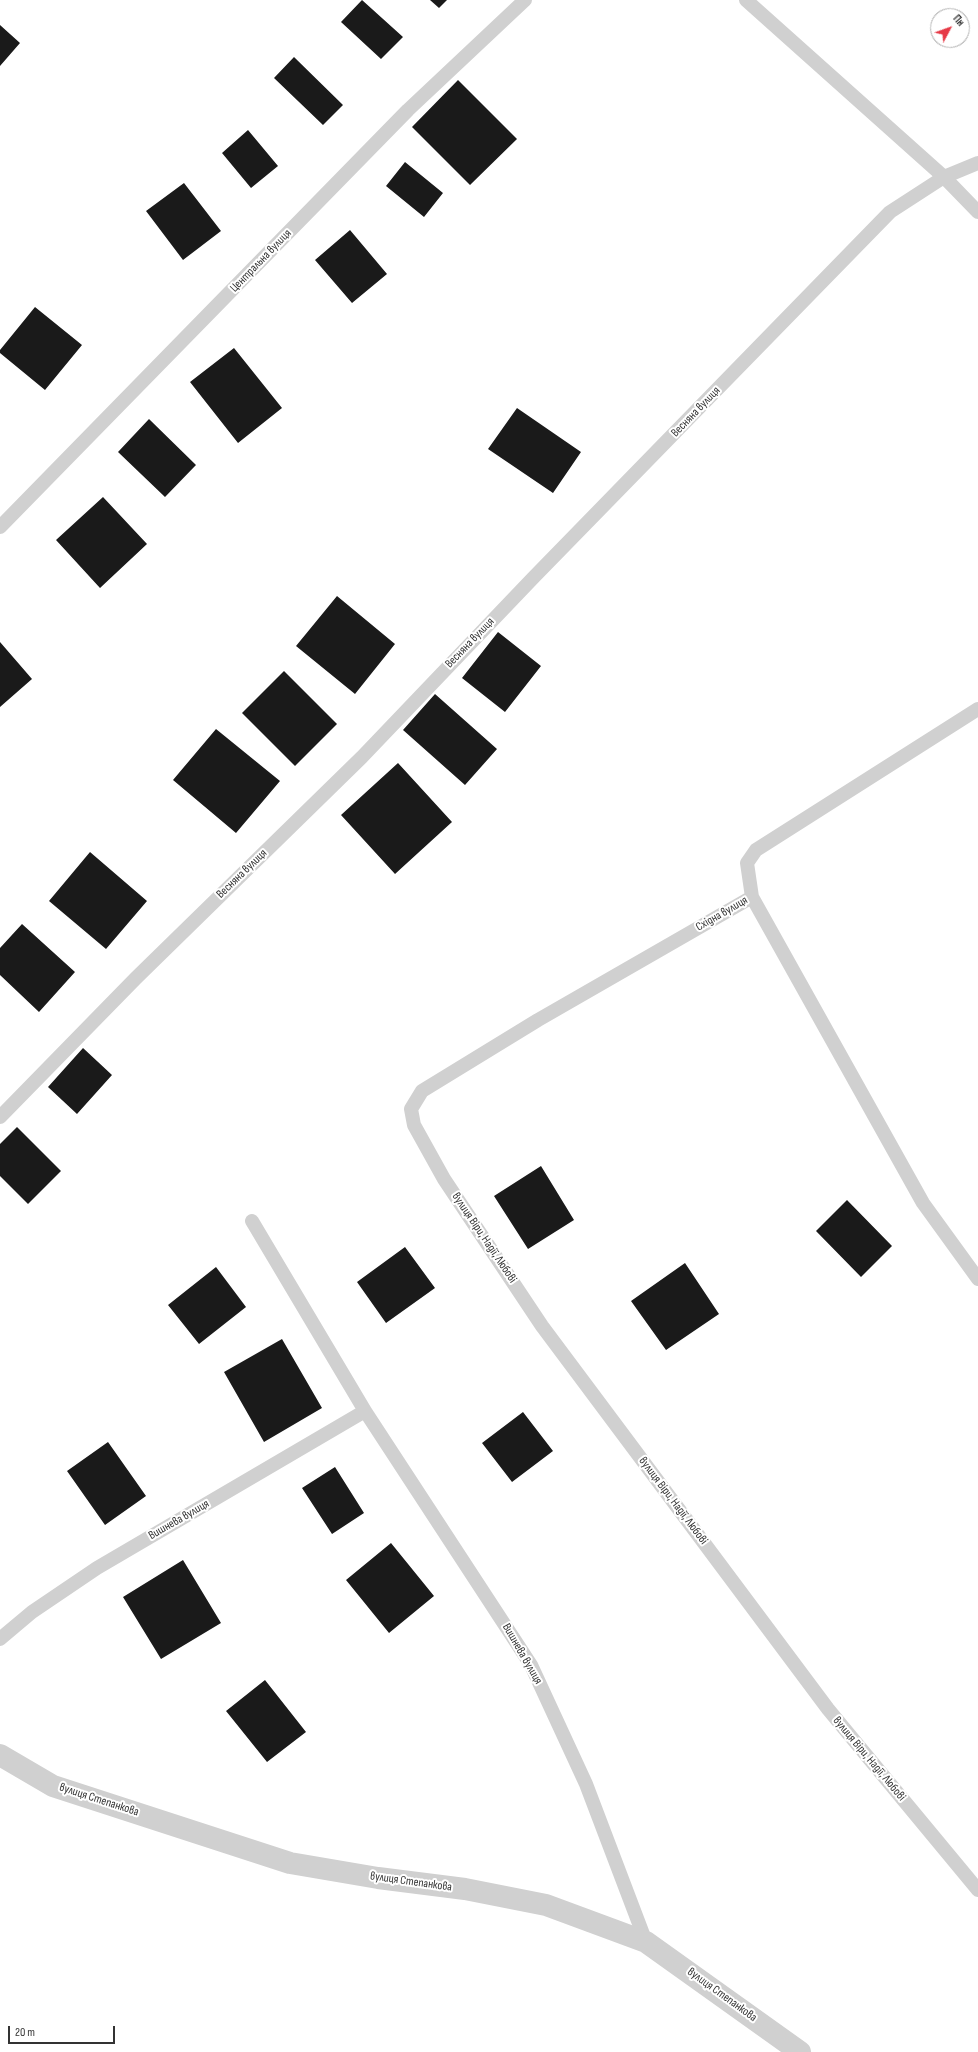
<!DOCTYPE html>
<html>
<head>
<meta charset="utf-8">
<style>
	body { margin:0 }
	#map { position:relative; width:978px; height:2052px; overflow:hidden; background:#fff; font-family:"Sofia Sans Condensed",sans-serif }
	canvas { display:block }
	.north { position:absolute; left:930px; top:8px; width:40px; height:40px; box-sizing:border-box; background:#fff; border:1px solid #adadad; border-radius:50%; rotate:49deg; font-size:11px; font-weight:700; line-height:16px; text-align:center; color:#333 }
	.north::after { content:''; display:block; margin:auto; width:14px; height:18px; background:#e63946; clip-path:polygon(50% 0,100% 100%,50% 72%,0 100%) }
	.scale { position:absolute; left:8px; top:2026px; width:107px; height:18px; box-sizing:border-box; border:2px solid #333; border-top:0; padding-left:5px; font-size:12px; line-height:14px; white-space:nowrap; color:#333; -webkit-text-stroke:3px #fff; paint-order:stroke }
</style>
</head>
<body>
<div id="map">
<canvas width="978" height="2052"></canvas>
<div class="north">Пн</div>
<div class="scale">20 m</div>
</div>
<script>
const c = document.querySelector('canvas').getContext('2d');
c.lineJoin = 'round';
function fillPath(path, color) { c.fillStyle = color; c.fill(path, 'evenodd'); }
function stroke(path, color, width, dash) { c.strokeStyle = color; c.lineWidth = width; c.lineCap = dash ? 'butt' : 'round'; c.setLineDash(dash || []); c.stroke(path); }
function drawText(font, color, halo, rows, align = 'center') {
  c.font = font + ' "Sofia Sans Condensed",sans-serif'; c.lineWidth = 4; c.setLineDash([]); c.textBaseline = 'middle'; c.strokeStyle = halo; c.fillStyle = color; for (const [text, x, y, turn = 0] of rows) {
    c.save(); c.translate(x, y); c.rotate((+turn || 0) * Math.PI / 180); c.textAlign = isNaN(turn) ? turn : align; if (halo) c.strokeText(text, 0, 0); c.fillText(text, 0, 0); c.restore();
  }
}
fillPath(new Path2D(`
	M362,0L403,37L381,59L341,22Z
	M430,0H447L439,8Z
	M0,25L20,43L0,66Z
	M294,57L343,105L323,125L274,78Z
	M458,80L517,139L470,185L412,127Z
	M248,130L278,166L251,188L222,153Z
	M405,162L443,193L424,217L386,186Z
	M184,183L221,231L183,260L146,211Z
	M350,230L387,274L352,303L315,260Z
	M35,307L82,345L45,390L0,353V350Z
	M234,348L282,408L238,443L190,382Z
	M517,408L581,452L553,493L488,449Z
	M149,419L196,465L165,497L118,452Z
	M103,497L147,544L100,588L56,540Z
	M337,596L395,644L355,694L296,646Z
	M498,632L541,666L505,712L462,678Z
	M0,642L32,679L0,707Z
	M284,671L337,724L295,766L242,713Z
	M435,694L497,749L465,785L403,730Z
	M216,729L280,781L236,833L173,780Z
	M398,763L452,822L395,874L341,815Z
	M90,852L147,901L106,949L49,901Z
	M22,924L75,972L39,1012L0,975V948Z
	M83,1048L112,1075L77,1114L48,1087Z
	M17,1127L61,1171L28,1204L0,1176V1144Z
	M541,1166L574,1220L528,1249L494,1196Z
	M847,1200L892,1246L861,1277L816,1231Z
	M405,1247L435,1288L386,1323L357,1282Z
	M685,1263L719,1314L666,1350L631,1301Z
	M216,1267L246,1307L199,1344L168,1305Z
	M282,1339L322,1408L264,1442L224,1372Z
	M523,1412L553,1451L512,1482L482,1443Z
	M108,1442L146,1496L105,1525L67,1471Z
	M335,1467L364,1513L332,1534L302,1488Z
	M391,1543L434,1596L389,1633L346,1580Z
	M183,1560L221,1623L161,1659L123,1597Z
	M265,1680L306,1732L267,1762L226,1711Z`), '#1a1a1a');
stroke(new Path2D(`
	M746,0L944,177L978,212
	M0,527L408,110L525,0
	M978,709L756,850L747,863L752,897L538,1020L422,1091L411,1109L414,1125L444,1179L542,1326L828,1709L978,1890
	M752,897L923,1203L978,1279
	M0,1117L136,978L362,757L533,578L890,212L944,177L978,163
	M252,1221L365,1411L531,1665L586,1784L646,1942
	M0,1639L32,1612L97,1568L365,1411`), '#d0d0d0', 14);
stroke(new Path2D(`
	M0,1755L53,1786L290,1863L378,1878L465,1889L546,1905L646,1942L800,2052`), '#d0d0d0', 22);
drawText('12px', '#333', '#fff', [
	["Центральна вулиця",261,261,-46],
	["Весняна вулиця",696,412,-46],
	["Весняна вулиця",470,643,-46],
	["Весняна вулиця",242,874,-44],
	["Східна вулиця",722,914,-30],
	["вулиця Віри, Надії, Любові",484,1238,56],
	["вулиця Віри, Надії, Любові",673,1501,53],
	["Вишнева вулиця",179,1520,-30],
	["Вишнева вулиця",522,1654,60],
	["вулиця Віри, Надії, Любові",869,1759,50],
	["вулиця Степанкова",99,1800,18],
	["вулиця Степанкова",411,1882,8],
	["вулиця Степанкова",722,1995,36]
]);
</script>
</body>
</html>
